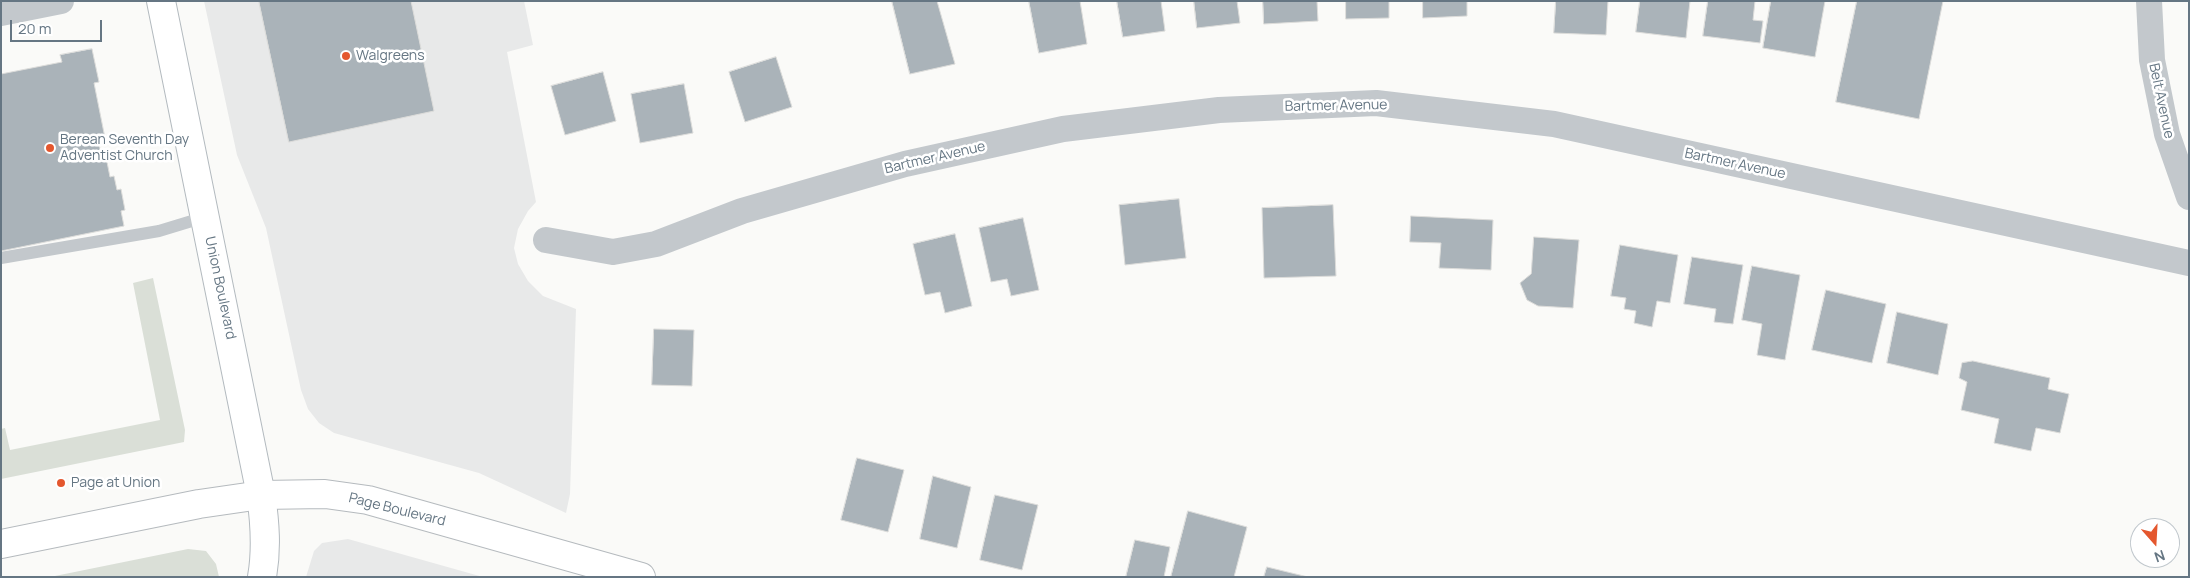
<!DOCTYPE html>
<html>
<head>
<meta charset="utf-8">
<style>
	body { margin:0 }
	#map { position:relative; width:2190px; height:578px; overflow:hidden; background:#fafaf8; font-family:Manrope,sans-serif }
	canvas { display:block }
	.frame { position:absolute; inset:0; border:2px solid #657683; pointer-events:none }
	.north { position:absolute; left:2130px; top:518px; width:50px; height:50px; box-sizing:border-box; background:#fff; border:1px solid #c1c8cd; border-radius:50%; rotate:161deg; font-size:14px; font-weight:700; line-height:20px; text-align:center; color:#657683 }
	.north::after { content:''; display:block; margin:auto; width:18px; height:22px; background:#e4572e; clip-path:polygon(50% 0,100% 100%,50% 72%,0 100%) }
	.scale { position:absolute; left:10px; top:20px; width:92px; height:22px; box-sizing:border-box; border:2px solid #657683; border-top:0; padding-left:6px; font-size:15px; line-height:18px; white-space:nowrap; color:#657683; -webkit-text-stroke:4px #fff; paint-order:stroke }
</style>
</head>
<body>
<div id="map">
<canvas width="2190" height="578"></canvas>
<div class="frame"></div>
<div class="north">N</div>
<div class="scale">20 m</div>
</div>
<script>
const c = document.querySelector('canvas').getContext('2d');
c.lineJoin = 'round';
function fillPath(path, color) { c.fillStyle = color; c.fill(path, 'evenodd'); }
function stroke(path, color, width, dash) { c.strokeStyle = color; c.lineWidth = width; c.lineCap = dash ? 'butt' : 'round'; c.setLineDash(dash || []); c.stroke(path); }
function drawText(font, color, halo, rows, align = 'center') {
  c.font = font + ' Manrope,sans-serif'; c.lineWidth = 5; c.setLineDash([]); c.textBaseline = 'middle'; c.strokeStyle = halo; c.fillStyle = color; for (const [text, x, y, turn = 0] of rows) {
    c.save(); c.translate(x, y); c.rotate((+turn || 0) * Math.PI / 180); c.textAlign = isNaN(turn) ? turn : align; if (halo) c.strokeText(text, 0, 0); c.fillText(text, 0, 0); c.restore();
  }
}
fillPath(new Path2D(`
	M204,1H524L533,45L507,52L536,202L528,211L518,229L514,248L518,264L528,281L543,296L576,309L570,494L566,513L479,473L334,433L319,423L308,409L301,390L266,228L237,155Z
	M348,539L483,577H306L314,551L322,543Z`), '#e8e9e9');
fillPath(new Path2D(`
	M153,278L185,430L184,442L1,479V429L5,428L10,450L160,420L133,283Z
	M188,549L206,551L216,564L219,577H50Z`), '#dadfd7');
const building = new Path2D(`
	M259,1H411L434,111L289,142Z
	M892,1H937L955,64L910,74Z
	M1029,1H1080L1087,44L1039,53Z
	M1117,1H1161L1165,31L1123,37Z
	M1194,1H1237L1240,23L1197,28Z
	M1263,1H1317L1318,21L1264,24Z
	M1346,1H1389V18L1346,19Z
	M1423,1H1467V16L1423,18Z
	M1556,1H1608L1606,35L1554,33Z
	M1640,1H1690L1686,38L1636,32Z
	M1708,1H1755L1753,20L1763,21L1760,43L1703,36Z
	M1771,1H1825L1815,57L1763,48Z
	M1857,1H1943L1919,119L1836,102Z
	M92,49L99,82L94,83L106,143L99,144L101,153L105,152L110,177L114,176L117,190L121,189L125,210L121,211L124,226L1,251V74L62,62L60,55Z
	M776,57L792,107L745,122L729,72Z
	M603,72L616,121L565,135L551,86Z
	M684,84L693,133L640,143L631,94Z
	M1179,199L1186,258L1125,265L1119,205Z
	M1333,205L1336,276L1264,278L1262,208Z
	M1411,216L1493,220L1491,270L1439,268L1441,243L1410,242Z
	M1023,218L1039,290L1011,296L1007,279L991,282L979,228Z
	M955,234L972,306L945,313L940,292L925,295L913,244Z
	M1534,237L1579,240L1573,308L1538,306L1527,300L1520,283L1531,274Z
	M1620,245L1678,255L1670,303L1657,301L1652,327L1634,323L1636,311L1624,309L1626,298L1611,296Z
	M1692,257L1743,265L1733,324L1714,322L1716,309L1684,304Z
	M1752,266L1800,275L1785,360L1757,355L1762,324L1742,320Z
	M1826,290L1886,304L1872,363L1812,350Z
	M1897,312L1948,324L1938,375L1887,363Z
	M654,329L694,330L692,386L652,385Z
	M1973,361L2050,378L2048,389L2069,394L2060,433L2036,428L2031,451L1994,443L1999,419L1961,410L1967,382L1959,378L1962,363Z
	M857,458L904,470L888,532L841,520Z
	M933,476L971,487L957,548L920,539Z
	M995,495L1038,505L1022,570L980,560Z
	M1188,511L1247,527L1234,577H1171Z
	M1135,540L1170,547L1164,577H1126Z
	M1267,567L1308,577H1264Z`);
fillPath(building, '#aab3b9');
stroke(building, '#dcdcda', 1);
const secondary = new Path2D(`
	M161,1L261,495C265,523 267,549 262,577`);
const primary = new Path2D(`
	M1,544L199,504L261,495L325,494L368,500L641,577`);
stroke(secondary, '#b3babf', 30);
stroke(primary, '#b5babe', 30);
stroke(new Path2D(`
	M1,258L159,231L205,217`), '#c3c8cc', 12);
stroke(new Path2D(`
	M2149,1L2152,60L2167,134L2189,197
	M1,13L61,1
	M546,240L613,252L656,244L742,211L905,164L1063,129L1219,110L1376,103L1554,124L2189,263`), '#c3c8cc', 26);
stroke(secondary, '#fff', 28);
stroke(primary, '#fff', 28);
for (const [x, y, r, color] of [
	[346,56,5,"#e4572e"],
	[50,148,5,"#e4572e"],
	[61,483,5,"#e4572e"]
]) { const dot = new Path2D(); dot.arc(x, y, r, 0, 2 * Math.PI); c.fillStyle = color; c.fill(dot); stroke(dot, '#fff', 2); }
drawText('14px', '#657683', '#fff', [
	["Walgreens",356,56],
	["Berean Seventh Day",60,140],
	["Adventist Church",60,156],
	["Page at Union",71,483]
], 'left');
drawText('14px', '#657683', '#fff', [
	["Belt Avenue",2161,101,78],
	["Bartmer Avenue",1336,106,-1],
	["Bartmer Avenue",935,158,-13],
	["Bartmer Avenue",1735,164,12],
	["Union Boulevard",220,288,78],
	["Page Boulevard",397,510,14]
]);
</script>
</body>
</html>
